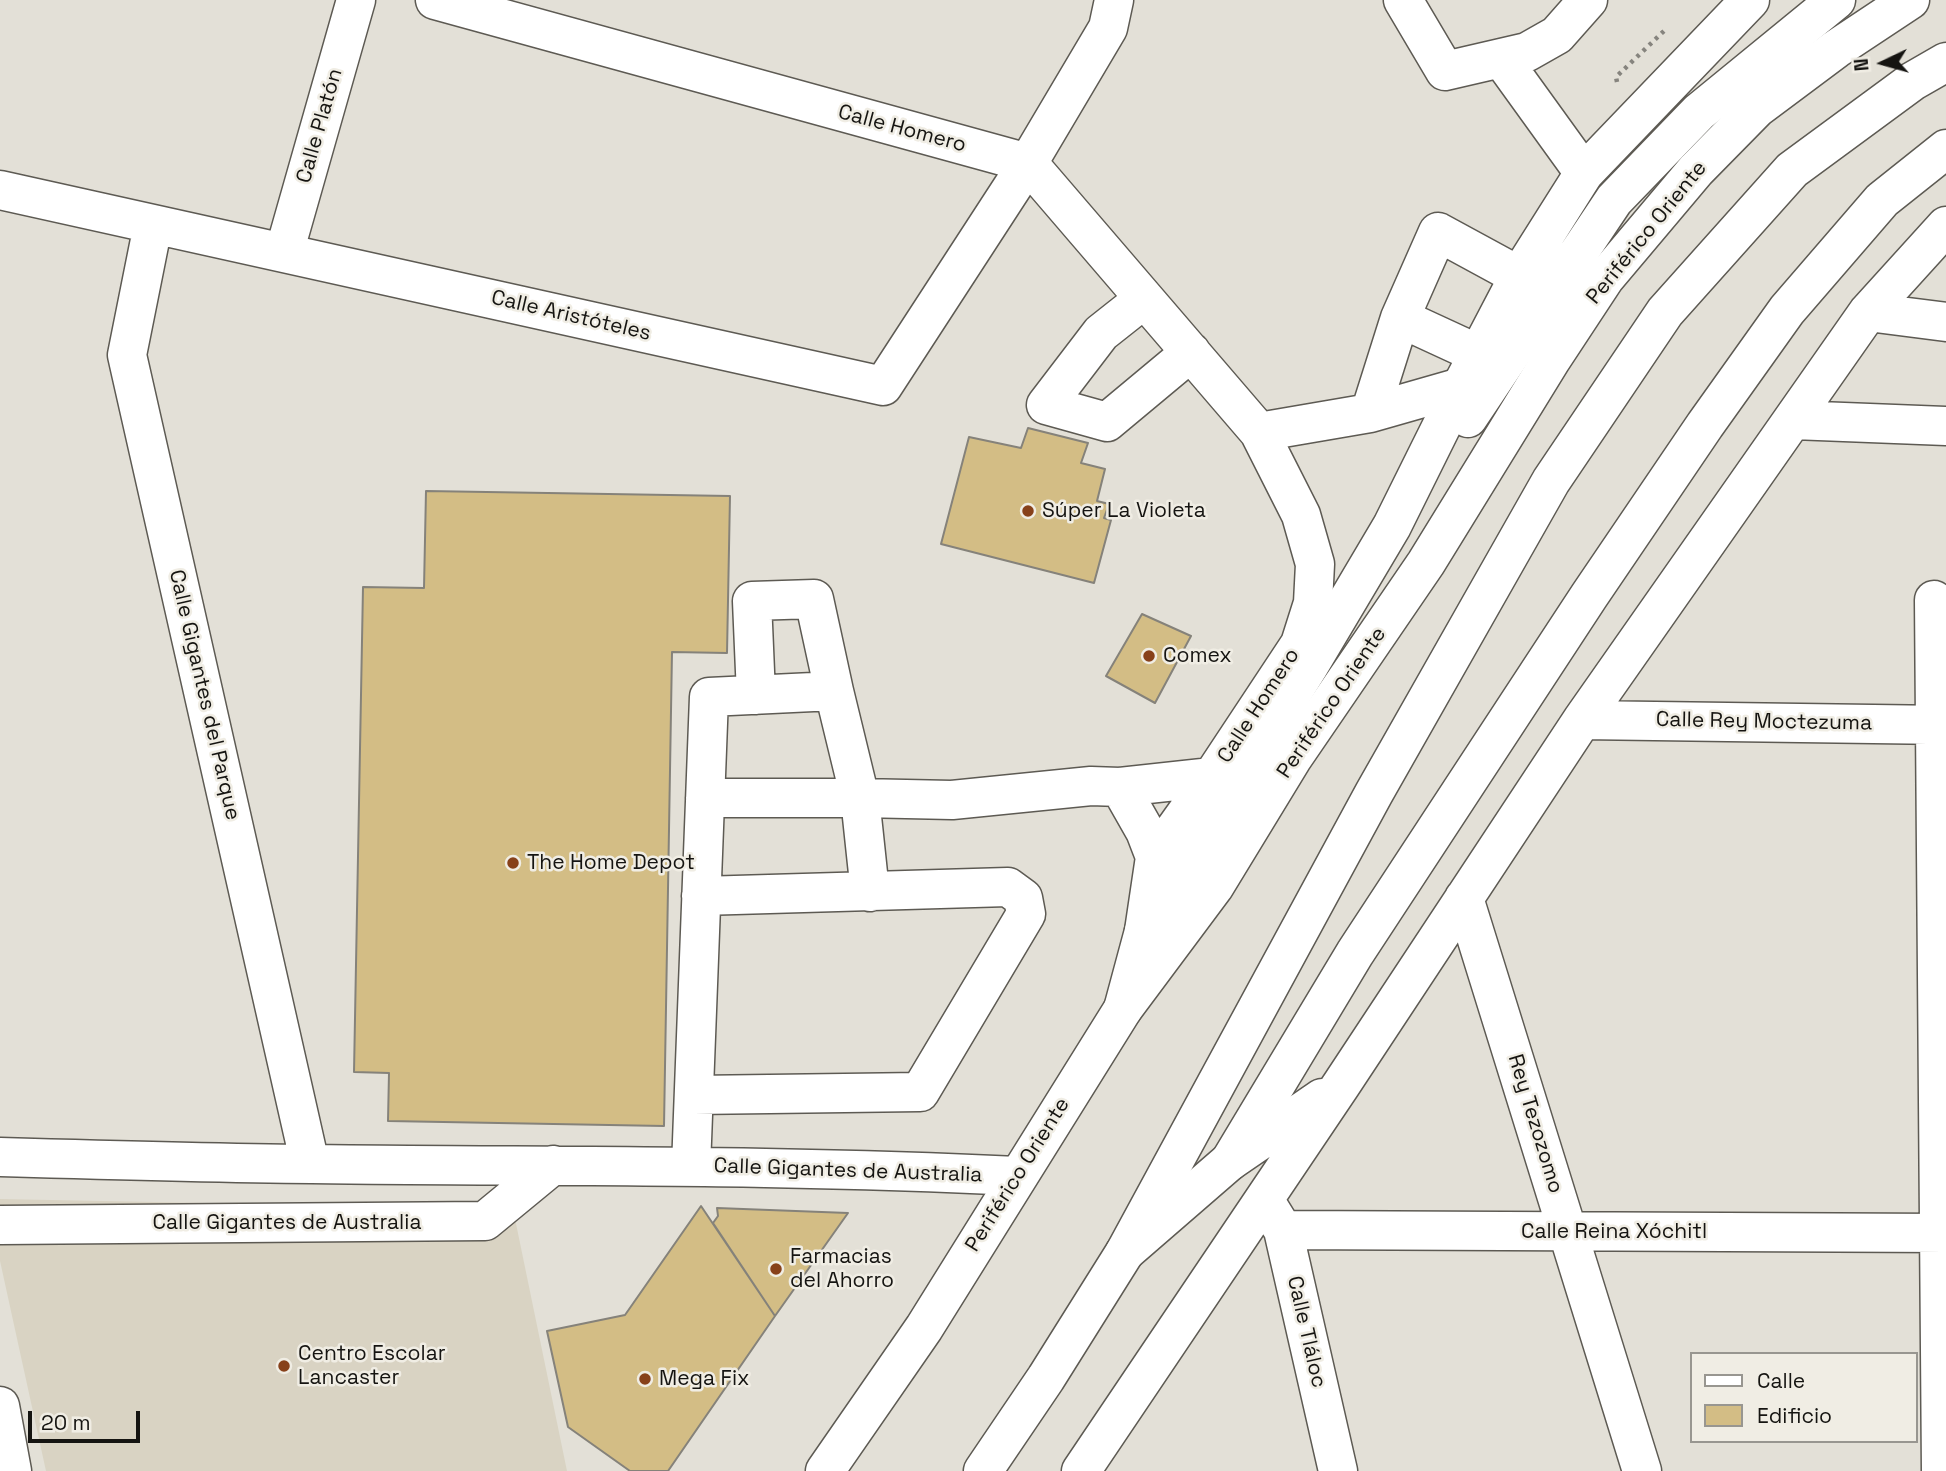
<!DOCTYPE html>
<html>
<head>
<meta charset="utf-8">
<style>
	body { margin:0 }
	#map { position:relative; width:1946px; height:1471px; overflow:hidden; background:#e3e0d7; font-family:"Space Grotesk",sans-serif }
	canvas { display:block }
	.legend { position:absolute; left:1690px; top:1352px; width:228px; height:91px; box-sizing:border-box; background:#f0ede4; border:2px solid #989690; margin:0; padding:9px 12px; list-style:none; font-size:21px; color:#151411 }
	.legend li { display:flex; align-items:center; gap:14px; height:35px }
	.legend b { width:35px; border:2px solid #989690 }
	.north { position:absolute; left:1848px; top:28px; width:70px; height:70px; -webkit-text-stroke:5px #f0ede4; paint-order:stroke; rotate:265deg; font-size:19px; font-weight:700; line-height:28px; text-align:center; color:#151411 }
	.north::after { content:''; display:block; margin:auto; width:24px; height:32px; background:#151411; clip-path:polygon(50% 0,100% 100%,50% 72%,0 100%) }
	.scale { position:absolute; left:28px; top:1411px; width:112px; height:32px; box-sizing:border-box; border:4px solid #151411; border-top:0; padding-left:9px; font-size:21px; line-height:24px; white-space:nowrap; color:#151411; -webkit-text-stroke:5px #f0ede4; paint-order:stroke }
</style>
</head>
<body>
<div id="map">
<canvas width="1946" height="1471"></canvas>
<ul class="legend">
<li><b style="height:9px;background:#fff"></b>Calle</li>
<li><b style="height:19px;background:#d3bd85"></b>Edificio</li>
</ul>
<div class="north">N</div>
<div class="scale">20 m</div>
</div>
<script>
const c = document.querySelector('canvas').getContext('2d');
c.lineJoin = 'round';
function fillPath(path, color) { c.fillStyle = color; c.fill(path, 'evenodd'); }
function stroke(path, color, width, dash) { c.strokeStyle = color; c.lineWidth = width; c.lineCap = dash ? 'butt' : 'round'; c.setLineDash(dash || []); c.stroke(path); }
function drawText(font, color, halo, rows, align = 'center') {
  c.font = font + ' "Space Grotesk",sans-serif'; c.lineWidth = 5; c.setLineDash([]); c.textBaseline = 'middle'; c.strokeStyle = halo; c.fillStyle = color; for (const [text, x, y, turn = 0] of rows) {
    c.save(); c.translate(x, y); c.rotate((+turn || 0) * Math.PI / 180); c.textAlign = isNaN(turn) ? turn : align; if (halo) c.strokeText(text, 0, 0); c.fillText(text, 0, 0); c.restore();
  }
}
fillPath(new Path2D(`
	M0,1199L513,1209L567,1471H46L0,1261Z`), '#d9d3c3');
const building = new Path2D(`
	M1028,428L1088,443L1081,463L1105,469L1097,501L1109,504L1104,518L1111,520L1094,583L941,544L969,437L1021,448Z
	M426,491L730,496L727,653L672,652L664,1126L388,1121L389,1073L354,1072L363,587L424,588Z
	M1142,614L1191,636L1155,703L1106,676Z
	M701,1206L775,1316L668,1471H630L568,1427L547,1331L625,1315Z
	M717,1208L848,1213L775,1316L713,1223L718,1216Z`);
fillPath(building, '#d3bd85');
stroke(building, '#85827a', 2);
const minor = new Path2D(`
	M435,0L1028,163L1259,432L1301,515L1315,564L1313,603L1300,644L1212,777L1155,857L1144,931
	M1403,0L1445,71L1527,52L1557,35L1588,0
	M1501,58L1584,173
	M0,190L883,386L1028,163L1108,28L1114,0
	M153,225L127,355L310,1164
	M284,253L356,0
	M1144,299L1101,333L1046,405L1107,422L1191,352
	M1868,312L1946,322
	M1400,318L1478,354
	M1370,413L1400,318L1438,232L1519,276
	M1793,420L1946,426
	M1259,432L1370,413L1461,387
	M1934,600L1941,1471
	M756,695L752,601L814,599L834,691
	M1582,720L1946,725
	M1120,787L1145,831L1155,857
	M705,798H860L952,800L1091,786L1120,787L1212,777
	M1464,898L1642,1471
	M694,1095L920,1092L1026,914L1023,898L1008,887L701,896
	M0,1157C104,1160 208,1163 312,1164C547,1167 782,1164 1017,1176
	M1230,1161L1322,1098
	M691,1167L709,697L834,691L860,798L870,892
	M1270,1209L1283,1230L1338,1471
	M0,1225L485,1221L553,1165
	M1283,1230L1946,1233
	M0,1406L12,1471
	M1081,1471L1341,1085L1582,720L1868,312L1946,226`);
const major = new Path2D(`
	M1468,418L1614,200L1699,112L1836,0
	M1123,1009L1144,931L1309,666L1392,526L1461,387L1519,276L1584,173L1750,0
	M1125,1252L1230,1161L1355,953L1589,596L1705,425L1787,310L1882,200L1946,149`);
const highway = new Path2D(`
	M825,1471L924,1328L1123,1009L1214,887L1292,759L1426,563L1551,360L1605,278L1696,170L1757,108L1836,49L1910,0
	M983,1471L1046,1378L1125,1252L1374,793L1551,481L1665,312L1792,170L1913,81L1946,62`);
stroke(minor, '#5d5a53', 41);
stroke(major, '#5d5a53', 41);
stroke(highway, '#5d5a53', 41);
stroke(new Path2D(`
	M1617,82L1616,77L1666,29`), '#86847e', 4.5, [3.5, 5]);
stroke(minor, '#fff', 38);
stroke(major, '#fff', 38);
stroke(highway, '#fff', 38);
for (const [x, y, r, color] of [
	[1028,511,7,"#87411a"],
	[1149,656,7,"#87411a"],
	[513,863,7,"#87411a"],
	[776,1269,7,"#87411a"],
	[284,1366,7,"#87411a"],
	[645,1379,7,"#87411a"]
]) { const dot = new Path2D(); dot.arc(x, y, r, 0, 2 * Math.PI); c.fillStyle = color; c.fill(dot); stroke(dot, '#f0ede4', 2.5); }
drawText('21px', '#151411', '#f0ede4', [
	["Calle Platón",320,126,-74],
	["Calle Homero",902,129,15],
	["Periférico Oriente",1647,233,-51],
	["Calle Aristóteles",571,316,13],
	["Calle Gigantes del Parque",204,695,77],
	["Periférico Oriente",1332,703,-56],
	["Calle Homero",1259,706,-57],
	["Calle Rey Moctezuma",1764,722,1],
	["Rey Tezozomo",1535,1124,73],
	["Calle Gigantes de Australia",848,1171,2],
	["Periférico Oriente",1018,1175,-58],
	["Calle Gigantes de Australia",287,1223],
	["Calle Reina Xóchitl",1614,1232],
	["Calle Tláloc",1306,1332,77]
]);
drawText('21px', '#151411', '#f0ede4', [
	["Súper La Violeta",1042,511],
	["Comex",1163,656],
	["The Home Depot",527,863],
	["Farmacias",790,1257],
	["del Ahorro",790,1281],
	["Centro Escolar",298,1354],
	["Lancaster",298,1378],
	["Mega Fix",659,1379]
], 'left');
</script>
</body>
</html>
